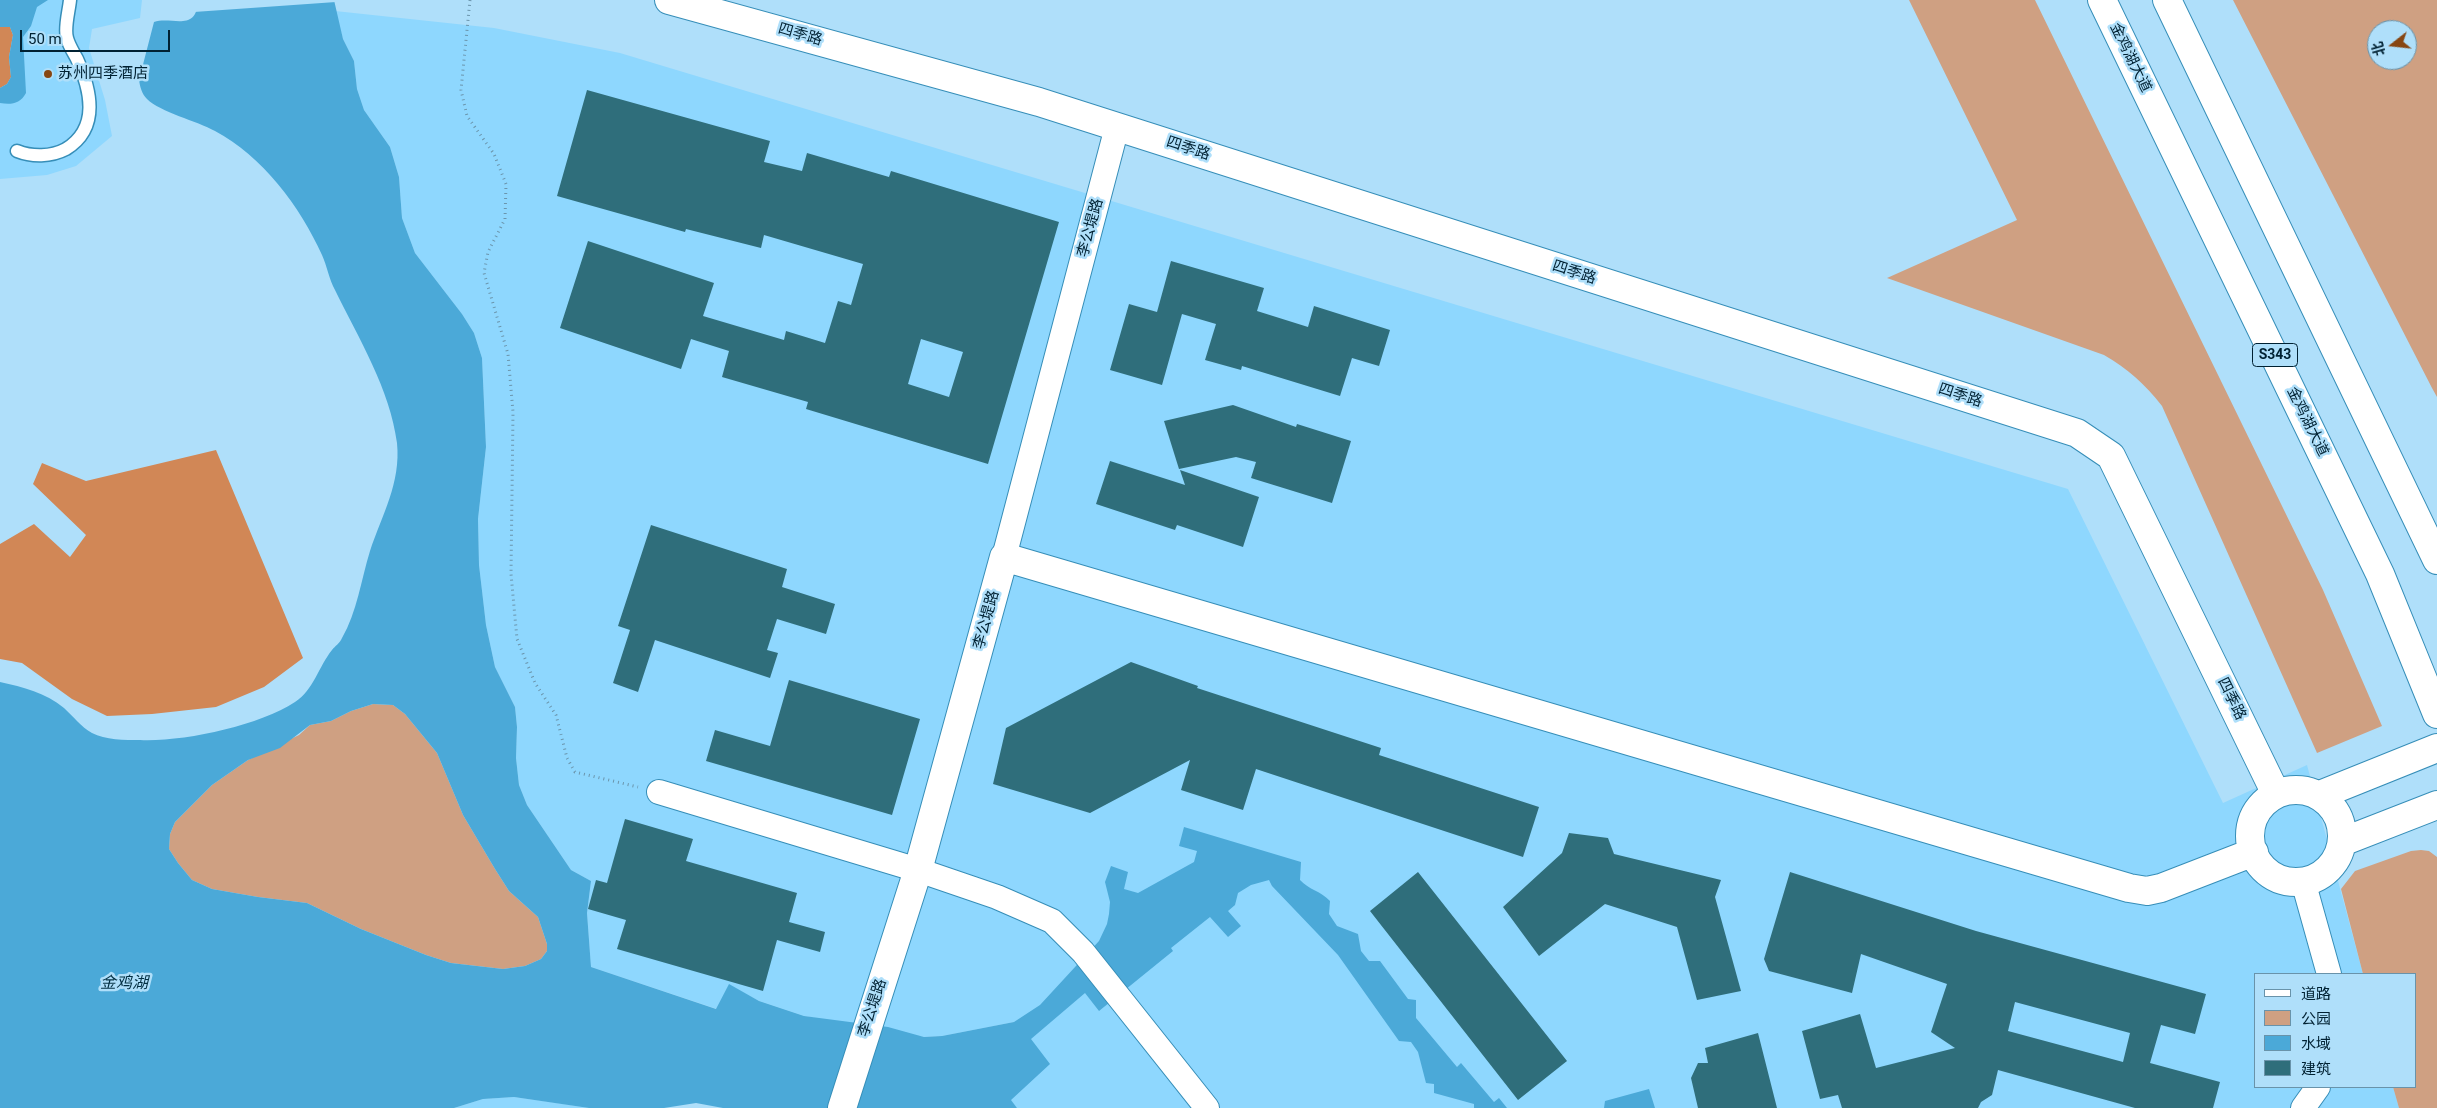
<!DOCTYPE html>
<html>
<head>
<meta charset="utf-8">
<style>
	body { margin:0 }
	#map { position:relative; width:2437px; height:1108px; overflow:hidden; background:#afdffa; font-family:Roboto,"Noto Sans SC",sans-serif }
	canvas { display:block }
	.legend { position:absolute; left:2254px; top:973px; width:162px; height:115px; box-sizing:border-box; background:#afdffa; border:1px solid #6993aa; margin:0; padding:6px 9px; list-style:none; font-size:15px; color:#002132 }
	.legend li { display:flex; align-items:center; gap:10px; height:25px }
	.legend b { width:25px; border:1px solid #6993aa }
	.north { position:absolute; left:2367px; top:20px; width:50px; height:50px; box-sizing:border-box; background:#afdffa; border:1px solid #6993aa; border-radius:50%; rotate:254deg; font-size:14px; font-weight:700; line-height:20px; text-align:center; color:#002132 }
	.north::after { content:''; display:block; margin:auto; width:18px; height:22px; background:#874612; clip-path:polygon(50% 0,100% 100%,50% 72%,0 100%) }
	.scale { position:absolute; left:20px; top:30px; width:150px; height:22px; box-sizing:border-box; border:2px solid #002132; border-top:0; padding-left:6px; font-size:15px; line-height:18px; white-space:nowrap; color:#002132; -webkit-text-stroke:4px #afdffa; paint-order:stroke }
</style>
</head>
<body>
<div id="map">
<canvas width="2437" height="1108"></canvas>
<ul class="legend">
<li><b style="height:6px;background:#fff"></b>道路</li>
<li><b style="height:14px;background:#cfa082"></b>公园</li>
<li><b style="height:14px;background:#4ba9d8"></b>水域</li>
<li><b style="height:14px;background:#2f6e7b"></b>建筑</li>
</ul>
<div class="north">北</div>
<div class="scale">50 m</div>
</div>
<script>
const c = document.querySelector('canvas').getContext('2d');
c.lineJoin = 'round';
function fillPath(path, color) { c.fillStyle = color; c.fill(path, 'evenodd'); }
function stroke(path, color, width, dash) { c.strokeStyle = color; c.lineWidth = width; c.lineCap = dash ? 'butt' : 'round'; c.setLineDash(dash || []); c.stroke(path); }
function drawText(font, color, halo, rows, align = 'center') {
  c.font = font + ' Roboto,"Noto Sans SC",sans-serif'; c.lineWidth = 5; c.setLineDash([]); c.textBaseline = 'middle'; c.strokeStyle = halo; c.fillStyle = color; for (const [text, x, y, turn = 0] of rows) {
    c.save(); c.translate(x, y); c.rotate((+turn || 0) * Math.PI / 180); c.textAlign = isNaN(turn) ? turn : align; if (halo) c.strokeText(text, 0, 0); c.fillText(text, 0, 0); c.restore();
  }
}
fillPath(new Path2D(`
	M0,0H142L140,18L92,29L89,48L105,100L112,136L76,166L47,175L0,179Z
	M335,11L494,28L620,53L2068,489L2223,803L2307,765L2363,974H2256V1087H2393L2399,1108H1017L1010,1100L1014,1022L942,1036L924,1037L804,1016L759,1001L729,985L717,1009L591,967L587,913L591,881L571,870L527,805L519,785L516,758L517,727L515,707L495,667L486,625L479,565L478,519L486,447L482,358L474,333L462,314L415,253L402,218L399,177L390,147L364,110L357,89L354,61L343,39Z
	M514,1097L564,1104L589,1108H454L483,1099Z`), '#8ed7fe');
fillPath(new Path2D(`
	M1909,0H2035L2323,590L2382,726L2317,753L2162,406C2145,384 2128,369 2104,355L1887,278L2017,220Z
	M2233,0H2437V397L2432,388ZM2377,30H2407V60H2377Z
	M373,704L393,705L405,714L437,753L463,815L495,869L509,891L538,917L547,944V951L541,959L525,966L503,969L451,963L426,955L361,929L307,903L258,897L212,889L192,880L178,863L169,849L170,834L175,822L212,785L248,760L299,735L310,725L331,721L351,711Z
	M2421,850L2429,851L2437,857V1108H2399L2393,1087H2416V974H2363L2341,889L2355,871L2411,851Z`), '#cfa082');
fillPath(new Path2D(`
	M7,26L10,27L13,35L9,57L11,77L7,84L0,88V27Z
	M216,450L303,658L264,687L216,707L152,714L107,716L72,699L22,663L0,659V544L34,524L70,557L86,535L33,484L42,463L86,481Z`), '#d18756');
fillPath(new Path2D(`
	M0,0H48L37,7L31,26L23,37L26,93C20,104 11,105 0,103V88L7,84L11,77L9,57L13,35L10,27H0Z
	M198,0H334L343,39L354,61L357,89L364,110L390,147L399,177L402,218L415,253L462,314L474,333L482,358L486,447L478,519L479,565L486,625L495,667L515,707L517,727L516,758L519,785L527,805L571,870L591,881L587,913L591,967L716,1009L729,984L759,1001L804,1016L888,1027L924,1037L942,1036L1014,1022L1040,1005L1099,941L1107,924L1109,914L1110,902L1105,882L1111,866L1128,872L1124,889L1138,893L1194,862L1197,851L1179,846L1184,827L1301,862L1300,880C1309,890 1321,891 1330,901L1329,914L1337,926L1358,934L1361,951L1369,961H1380L1408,999L1416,1000V1018L1457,1067L1461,1063L1494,1102L1499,1098L1507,1108H1474V1104L1434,1093V1084L1426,1083L1418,1052L1411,1042L1399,1041L1338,955L1272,886L1269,880L1251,885L1238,893L1235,905L1228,911L1241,926L1228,937L1210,917L1171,948L1173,951L1099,1011L1085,993L1031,1039L1050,1064L1011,1100L1017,1108H723L696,1103L664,1108H589L514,1097L483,1099L454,1108H0V682C23,687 46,693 64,708C73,716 81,727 92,733C105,740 125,740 140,740C183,742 258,726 295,702C313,691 319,666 332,650C335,646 340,643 342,638C357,612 361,580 370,551C382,515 401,483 397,443C390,389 359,339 335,290C329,279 327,266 322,255C300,206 262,156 215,131C197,121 160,112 147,99C142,94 140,87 139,80L154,22C172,16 197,33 198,0ZM373,704L393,705L405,714L437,753L463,815L495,869L509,891L538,917L547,944V951L541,959L525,966L503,969L451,963L426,955L361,929L307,903L258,897L212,889L192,880L178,863L169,849L170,834L175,822L212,785L248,760L280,748L310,725L331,721L351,711Z
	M1649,1089L1655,1108H1604L1605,1101Z`), '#4ba9d8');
fillPath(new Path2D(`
	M195,0H336V2L194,12Z`), '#afdffa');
fillPath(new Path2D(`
	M587,90L770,141L764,162L802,171L807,153L889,177L891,171L1059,222L988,464L806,409L808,402L722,377L729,351L691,339L681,369L560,328L588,241L714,283L703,316L784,340L786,331L825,343L838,301L851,305L863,264L764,235L761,248L686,229L685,232L557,196ZM921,339L963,352L949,397L908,384Z
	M1171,261L1264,288L1257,311L1308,327L1314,306L1390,330L1379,366L1352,358L1340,396L1242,366L1241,370L1205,360L1216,324L1182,314L1162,385L1110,370L1129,304L1157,312Z
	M1233,405L1296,427L1297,424L1351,441L1332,503L1251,478L1256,462L1236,457L1179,469L1164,421Z
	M1110,461L1185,485L1180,470L1259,497L1243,547L1177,525L1175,530L1096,504Z
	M651,525L787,569L782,587L835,604L826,634L777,619L767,650L778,653L770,678L655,640L638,692L613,683L630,630L618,626Z
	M1131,662L1198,686L1197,688L1381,748L1379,755L1539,807L1523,857L1256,769L1243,810L1181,790L1190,760L1090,813L993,784L1006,728Z
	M789,680L920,719L892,815L706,761L715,730L770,746Z
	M625,819L693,839L686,861L797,893L789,922L825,932L820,952L777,940L763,991L617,949L626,920L588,909L596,880L607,883Z
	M1569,833L1608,838L1614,854L1721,880L1715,897L1741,991L1697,1000L1677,927L1605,904L1539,956L1503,907L1562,853Z
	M1418,872L1567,1061L1518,1100L1370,911Z
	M1790,872L1976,931L2206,994L2195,1034L2161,1025L2150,1063L2220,1082L2213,1108H2135L1998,1070L1992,1095L1981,1102L1978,1108H1842L1838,1095L1820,1099L1802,1031L1860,1014L1876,1068L1955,1048L1931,1032L1947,984L1861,954L1852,993L1769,971L1764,959ZM2015,1002L2130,1033L2123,1062L2008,1031Z
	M1758,1033L1777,1108H1698L1691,1078L1698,1063H1708L1705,1048Z`), '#2f6e7b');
const lane = new Path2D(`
	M17,151C32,157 51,157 66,149C100,128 91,90 77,59C74,53 69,46 67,38C64,28 69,11 70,0`);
const street = new Path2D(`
	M1004,557L1117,127
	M659,792L918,870L997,897L1052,921L1083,952L1207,1108
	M2303,881L2329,974
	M2303,1108L2318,1087`);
const secondary = new Path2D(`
	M669,0L1039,102L2077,433L2111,456L2276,794
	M2250 836a46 46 0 1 1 92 0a46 46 0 1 1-92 0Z
	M2320,795L2437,748
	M2342,842L2437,805
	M842,1108L918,870L1004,557L2129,888L2147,891L2161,888L2254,852`);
const primary = new Path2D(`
	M2102,0L2380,574L2437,714
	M2167,0L2437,560`);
stroke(lane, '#368eb8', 15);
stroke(street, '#368eb8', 26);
stroke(secondary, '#368eb8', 30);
stroke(primary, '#368eb8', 30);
stroke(new Path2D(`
	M470,0L461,90L467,116L494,154L506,184L505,219L488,252L484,273L508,354L513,412L511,574L517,639L535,683L556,715L567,758L575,772L638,787`), '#6b95ac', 3, [1, 4]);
stroke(lane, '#fff', 12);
stroke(street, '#fff', 24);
stroke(secondary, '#fff', 28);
stroke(primary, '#fff', 28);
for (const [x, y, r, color] of [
	[48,74,5,"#874612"]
]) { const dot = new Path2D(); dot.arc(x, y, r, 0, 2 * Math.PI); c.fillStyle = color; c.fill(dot); stroke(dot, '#afdffa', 2); }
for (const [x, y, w] of [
	[2275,355,45]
]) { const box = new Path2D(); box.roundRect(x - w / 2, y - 11.5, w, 23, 4); c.fillStyle = '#afdffa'; c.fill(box); stroke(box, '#002132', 1); }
drawText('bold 14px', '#002132', null, [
	["S343",2275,355]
]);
drawText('15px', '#002132', '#afdffa', [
	["四季路",800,35,16],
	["金鸡湖大道",2130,58,64],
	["四季路",1188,149,18],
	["李公堤路",1091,228,-75],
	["四季路",1574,273,18],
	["四季路",1960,396,18],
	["金鸡湖大道",2307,422,64],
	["李公堤路",987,620,-75],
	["四季路",2231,699,64],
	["李公堤路",873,1008,-72]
]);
drawText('15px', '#002132', '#afdffa', [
	["苏州四季酒店",58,74]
], 'left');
drawText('italic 16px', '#032f42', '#afdffa', [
	["金鸡湖",124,984]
]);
</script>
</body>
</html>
